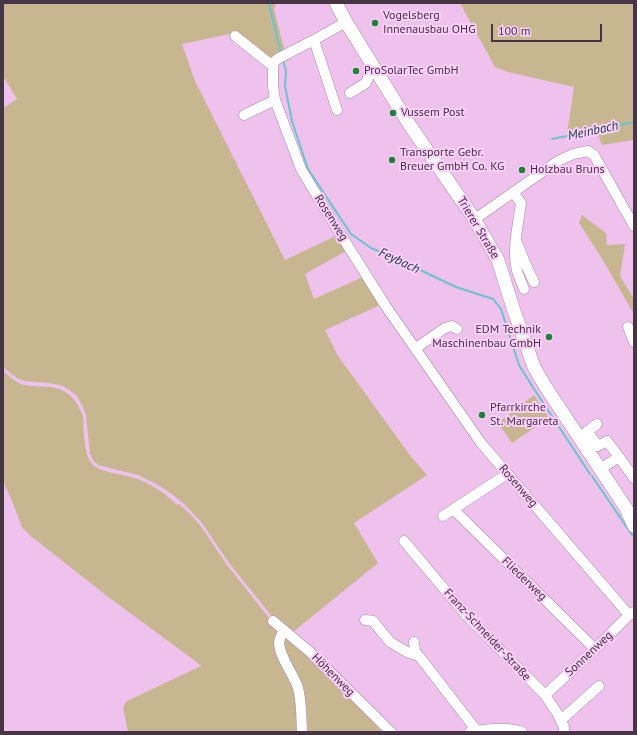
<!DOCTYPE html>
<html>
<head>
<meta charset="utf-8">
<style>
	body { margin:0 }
	#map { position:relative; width:637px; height:735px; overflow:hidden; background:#eec2ed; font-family:"PT Sans",sans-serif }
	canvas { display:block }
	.frame { position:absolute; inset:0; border:4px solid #473546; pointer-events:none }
	.scale { position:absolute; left:491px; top:24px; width:111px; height:18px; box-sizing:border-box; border:2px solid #473546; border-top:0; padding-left:5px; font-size:12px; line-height:14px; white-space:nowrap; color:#473546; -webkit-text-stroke:3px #fbcffa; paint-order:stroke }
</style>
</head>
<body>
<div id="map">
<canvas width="637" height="735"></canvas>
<div class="frame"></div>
<div class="scale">100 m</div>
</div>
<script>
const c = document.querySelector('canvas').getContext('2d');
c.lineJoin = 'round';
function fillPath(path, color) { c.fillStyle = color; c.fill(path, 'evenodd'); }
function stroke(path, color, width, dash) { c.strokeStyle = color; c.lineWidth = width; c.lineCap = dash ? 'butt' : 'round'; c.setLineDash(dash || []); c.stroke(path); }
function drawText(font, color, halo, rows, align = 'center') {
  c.font = font + ' "PT Sans",sans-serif'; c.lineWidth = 4; c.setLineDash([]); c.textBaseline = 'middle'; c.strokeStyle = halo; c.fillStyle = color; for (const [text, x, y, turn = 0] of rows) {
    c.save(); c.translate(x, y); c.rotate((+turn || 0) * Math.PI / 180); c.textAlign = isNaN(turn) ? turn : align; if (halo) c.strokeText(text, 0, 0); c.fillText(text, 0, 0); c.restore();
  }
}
fillPath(new Path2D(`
	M3,3H276L274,10L285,52L269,59L234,33L182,44L195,81L285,260L338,235L346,251L305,274L314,299L363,277L381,307L378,306L325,330L338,356L412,458L427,475L354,523L378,563L293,632L275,620L229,563L202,523L184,504L173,495L160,486L138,475L98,465L93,460L90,454L86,415L83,407L77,396L68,389L63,386L50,383L24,381L17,378L3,367V108L17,99L3,76Z
	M460,3H634V140L602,145L597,132L567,134L574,87L508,72L495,67Z
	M582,215L606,233L607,245L625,244L620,276L634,299V314L601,257L579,223Z
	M3,371C9,376 14,381 21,384C30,387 40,386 49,387C67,388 77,400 83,416C84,429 83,453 92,464C98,472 127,475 138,479C152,485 167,494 177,505L179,504L190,514L200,525L227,565L277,628V644L296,686L301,732H128L123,707L127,701L201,666L198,663L111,599L32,537L22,527L12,501L3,481Z
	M534,395L549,418L512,443L498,423Z
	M286,638L311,659L383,732H308L306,706L281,650L284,639Z`), '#c7b68f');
stroke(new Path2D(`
	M269,3L281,54
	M283,60L286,71L285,86L292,121L308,169L351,234L371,248L395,258L456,287L493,299L501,309L519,365L534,389L590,474
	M552,139L634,122
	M592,476L632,535`), '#6ac3cf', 2);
const minor = new Path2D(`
	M346,22L314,40L279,58L275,61L273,66V86L275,100L301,169L331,219L385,305L481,443L629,615
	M235,36L264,59L273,66
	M314,40L337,110
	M350,93L366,83L369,75L376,70
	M244,115L275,100
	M513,192L521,203C518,226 511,252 518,274C520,279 522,284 524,289
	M475,219L558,161L573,154L588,151L594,155L634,226
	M517,243L526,265L534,282
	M628,327L634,342
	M416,348L445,328L452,326L457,329
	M587,431L598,446L607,441L619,457L600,469
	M583,435L597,424
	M619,457L634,478
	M453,509L595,649
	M443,516L507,474
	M404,541L466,615L545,695L557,713L564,727V732
	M365,620L373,621L390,642L407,652L419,656L477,731
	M273,621L310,652L391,732
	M284,630C282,634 280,637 279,642C279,656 292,672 297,685C302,698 301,718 302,732
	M414,642L415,651L419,656
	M545,695L595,649L629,615L634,612
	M561,720L599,686
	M470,732C486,729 507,726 522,732`);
const major = new Path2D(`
	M336,3L346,22L399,108L411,127L473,217L498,260L513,308L534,367L545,386L626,508L634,526`);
stroke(minor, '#b086af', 11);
stroke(major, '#b086af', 14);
stroke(minor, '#fff', 10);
stroke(major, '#fff', 13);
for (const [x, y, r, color] of [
	[375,23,4,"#1e8236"],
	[356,71,4,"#1e8236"],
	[393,113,4,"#1e8236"],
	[392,160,4,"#1e8236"],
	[522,170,4,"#1e8236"],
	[549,337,4,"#1e8236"],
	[482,415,4,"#1e8236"]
]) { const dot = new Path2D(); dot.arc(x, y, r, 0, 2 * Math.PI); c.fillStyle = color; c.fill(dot); stroke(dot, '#fbcffa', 1.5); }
drawText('12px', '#473546', '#fbcffa', [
	["Vogelsberg",383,16],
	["Innenausbau OHG",383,30],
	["ProSolarTec GmbH",364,71],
	["Vussem Post",401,113],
	["Transporte Gebr.",400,153],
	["Breuer GmbH Co. KG",400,167],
	["Holzbau Bruns",530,170],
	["EDM Technik",541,330,"right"],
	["Maschinenbau GmbH",541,344,"right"],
	["Pfarrkirche",490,408],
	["St. Margareta",490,422]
], 'left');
drawText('12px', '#473546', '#fbcffa', [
	["Rosenweg",331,218,58],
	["Trierer Straße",478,228,59],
	["Rosenweg",518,486,49],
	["Fliederweg",524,579,44],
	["Franz-Schneider-Straße",487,635,47],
	["Sonnenweg",589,654,-43],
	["Höhenweg",333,675,45]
]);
drawText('italic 13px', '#133d43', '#fbcffa', [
	["Meinbach",593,131,-12],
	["Feybach",399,261,25]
]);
</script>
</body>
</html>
